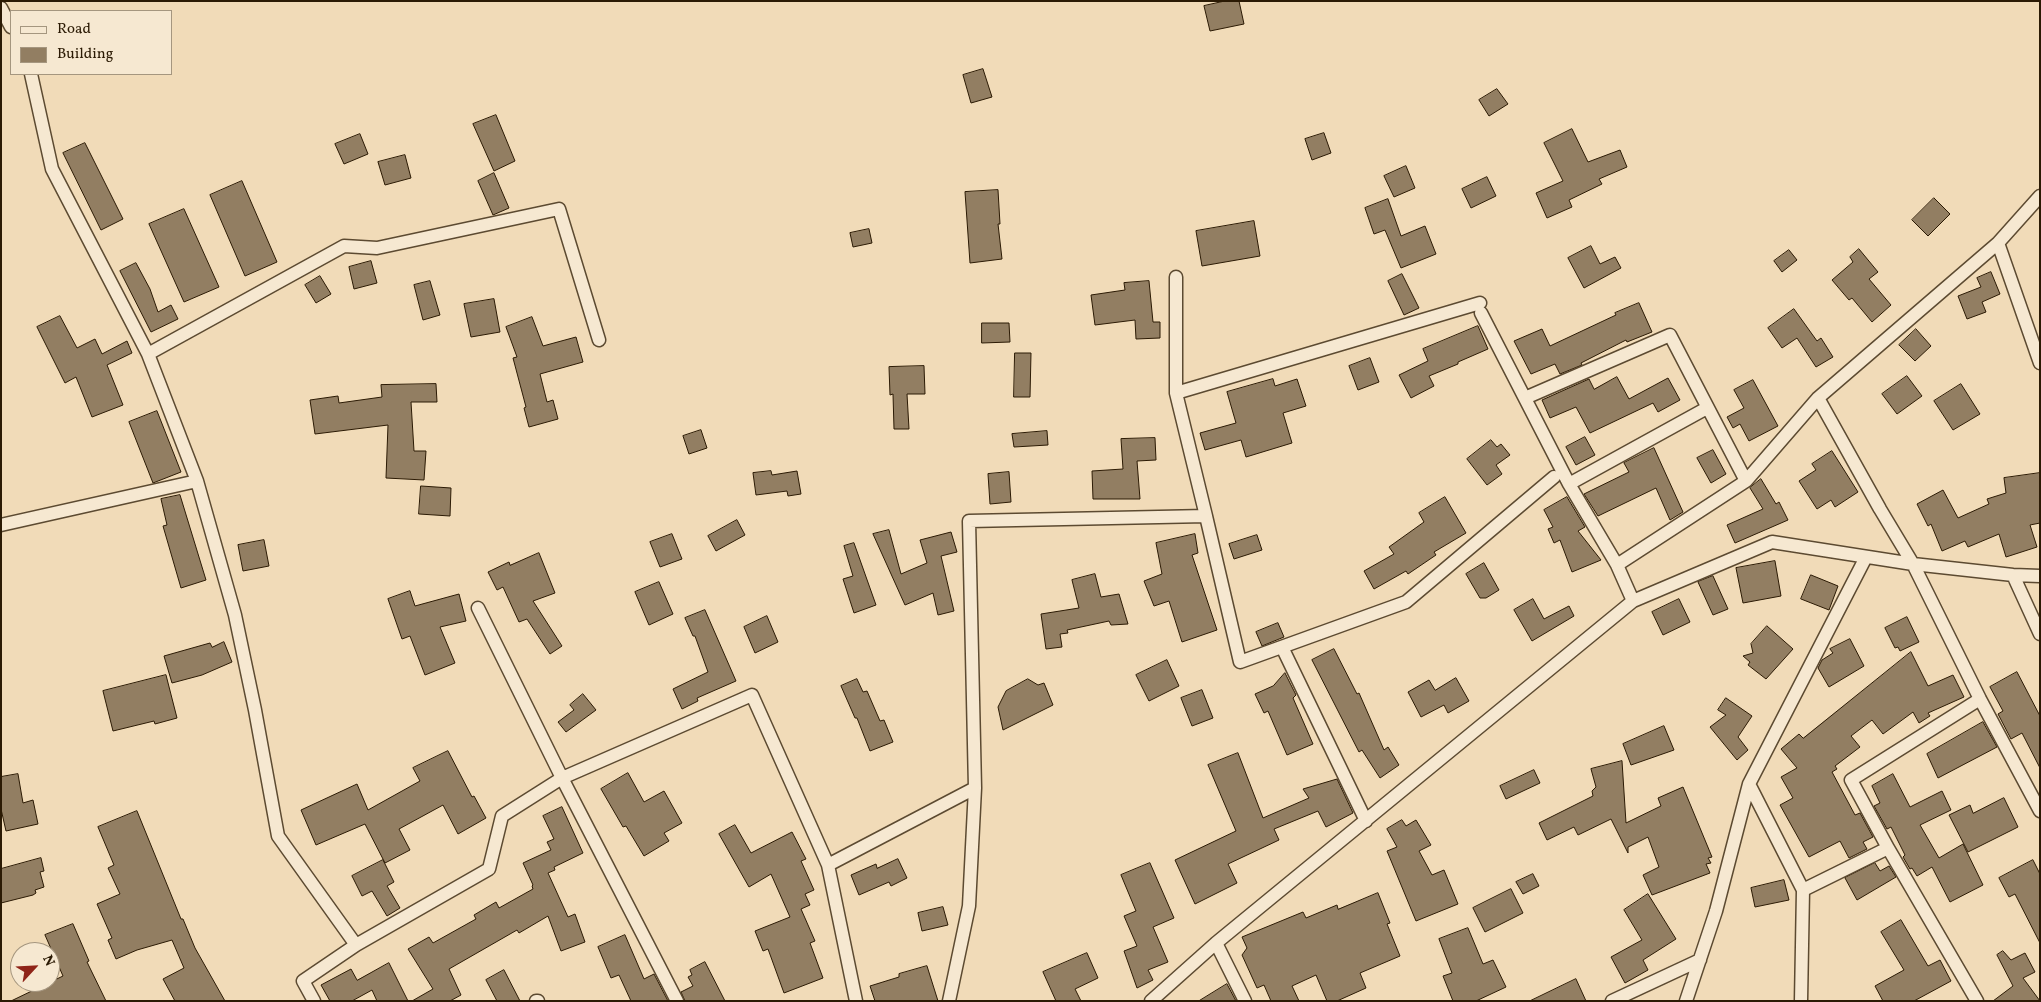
<!DOCTYPE html>
<html>
<head>
<meta charset="utf-8">
<style>
	body { margin:0 }
	#map { position:relative; width:2041px; height:1002px; overflow:hidden; background:#f1dbb8; font-family:Vollkorn,serif }
	canvas { display:block }
	.frame { position:absolute; inset:0; border:2px solid #2b1a04; pointer-events:none }
	.legend { position:absolute; left:10px; top:10px; width:162px; height:65px; box-sizing:border-box; background:#f6e8d1; border:1px solid #a5967f; margin:0; padding:6px 9px; list-style:none; font-size:15px; color:#2b1a04 }
	.legend li { display:flex; align-items:center; gap:10px; height:25px }
	.legend b { width:25px; border:1px solid #a5967f }
	.north { position:absolute; left:10px; top:942px; width:50px; height:50px; box-sizing:border-box; background:#f6e8d1; border:1px solid #a5967f; border-radius:50%; rotate:65deg; font-size:14px; font-weight:700; line-height:20px; text-align:center; color:#2b1a04 }
	.north::after { content:''; display:block; margin:auto; width:18px; height:22px; background:#8f2418; clip-path:polygon(50% 0,100% 100%,50% 72%,0 100%) }
</style>
</head>
<body>
<div id="map">
<canvas width="2041" height="1002"></canvas>
<div class="frame"></div>
<ul class="legend">
<li><b style="height:6px;background:#f6e8d1"></b>Road</li>
<li><b style="height:14px;background:#927e62"></b>Building</li>
</ul>
<div class="north">N</div>
</div>
<script>
const c = document.querySelector('canvas').getContext('2d');
c.lineJoin = 'round';
function fillPath(path, color) { c.fillStyle = color; c.fill(path, 'evenodd'); }
function stroke(path, color, width, dash) { c.strokeStyle = color; c.lineWidth = width; c.lineCap = dash ? 'butt' : 'round'; c.setLineDash(dash || []); c.stroke(path); }
const building = new Path2D(`
	M1225,1H1239L1244,24L1210,31L1204,6Z
	M983,69L992,97L971,103L963,75Z
	M1497,89L1508,104L1489,116L1479,100Z
	M496,115L515,161L494,171L473,124Z
	M1572,129L1588,162L1620,150L1627,167L1599,179L1602,184L1569,200L1572,207L1547,218L1536,193L1563,181L1544,143Z
	M1324,133L1331,153L1312,160L1305,139Z
	M360,134L368,154L344,164L335,144Z
	M85,143L123,219L101,230L63,153Z
	M405,155L411,178L385,185L378,162Z
	M1406,166L1415,188L1394,197L1384,176Z
	M494,173L509,208L493,215L478,181Z
	M1487,177L1496,196L1471,208L1462,189Z
	M242,181L277,262L245,276L210,195Z
	M998,190L1000,224H998L1002,259L970,263L965,192Z
	M1934,198L1950,214L1928,236L1912,220Z
	M1388,199L1401,236L1425,226L1436,254L1401,268L1385,230L1374,234L1365,208Z
	M184,209L219,287L184,302L149,224Z
	M1254,221L1260,256L1202,266L1196,231Z
	M869,229L872,243L853,247L850,233Z
	M1591,246L1600,264L1615,257L1621,268L1584,288L1568,258Z
	M1859,249L1878,272L1869,279L1891,305L1872,322L1852,298L1849,300L1832,280L1853,262L1850,257Z
	M1789,250L1797,260L1782,272L1774,261Z
	M371,261L377,283L354,289L349,267Z
	M136,263L150,289L158,312L171,305L178,319L151,332L120,271Z
	M1991,272L2000,294L1982,302L1986,312L1967,319L1958,296L1981,287L1977,278Z
	M1402,274L1419,308L1404,315L1388,281Z
	M320,276L331,294L316,303L305,285Z
	M430,281L440,315L423,320L414,285Z
	M1149,281L1153,322H1160V338L1136,339L1135,320L1095,325L1091,295L1125,290L1124,283Z
	M494,299L500,332L471,337L464,304Z
	M1639,303L1652,332L1627,342L1626,340L1581,363L1582,365L1560,374L1555,364L1531,374L1514,341L1542,329L1550,346L1616,315L1615,313Z
	M1794,309L1817,341L1821,338L1833,357L1816,367L1797,338L1782,348L1768,328Z
	M60,316L77,348L95,339L102,354L127,341L132,353L107,365L123,405L92,417L76,377L65,383L37,327Z
	M532,317L543,346L576,337L583,362L540,374L547,402L553,400L558,419L529,427L524,408L526,407L513,358L517,357L506,327Z
	M982,323H1009L1010,342L982,343Z
	M1478,326L1488,349L1458,362V364L1429,376L1434,386L1411,398L1399,375L1428,361L1423,349Z
	M1916,329L1931,346L1915,361L1899,345Z
	M1015,353H1031L1030,397H1014Z
	M1370,358L1379,382L1358,390L1349,366Z
	M924,366L925,394H907L909,429H894L893,394L890,395L889,367Z
	M1907,376L1922,396L1897,414L1882,394Z
	M1617,377L1629,399L1668,378L1680,400L1658,412L1653,403L1590,433L1576,407L1550,418L1542,400L1589,379L1594,389Z
	M1273,379L1275,386L1297,379L1306,406L1283,413L1292,443L1246,457L1241,440L1205,450L1200,433L1236,423L1227,392Z
	M1753,380L1778,426L1749,441L1740,424L1733,428L1727,417L1744,408L1734,390Z
	M436,384L437,402H411L414,451H426L424,480L386,478L388,425L315,434L310,400L338,396L339,403L382,397L381,385Z
	M1961,384L1980,414L1953,430L1934,401Z
	M157,411L181,472L153,483L129,422Z
	M701,430L707,448L689,454L683,436Z
	M1047,431L1048,445L1014,447L1012,434Z
	M1585,437L1595,455L1576,465L1566,447Z
	M1155,438L1156,460L1137,461L1140,499H1093L1092,471L1123,469L1121,439Z
	M1491,440L1497,447L1501,444L1510,455L1496,465L1502,474L1487,485L1467,459Z
	M1654,448L1683,512L1670,520L1656,488L1598,516L1584,494L1629,472L1624,463Z
	M1713,450L1726,474L1711,483L1697,458Z
	M1832,451L1858,492L1835,507L1831,500L1817,509L1799,481L1816,470L1812,464Z
	M771,471L772,475L797,471L801,494L788,496L787,491L756,495L753,473Z
	M1009,472L1011,502L990,504L988,474Z
	M2040,473V523L2030,525L2037,547L2006,557L1999,534L1968,547L1965,541L1942,551L1931,524L1928,526L1917,504L1943,490L1958,518L1989,504L1987,499L2006,493L2004,478Z
	M1761,479L1776,504L1779,502L1788,520L1735,543L1727,525L1763,509L1750,488Z
	M421,486L451,488L450,516L419,514Z
	M180,495L206,580L181,588L163,526L167,525L161,499Z
	M1445,497L1466,533L1434,552L1436,555L1408,574L1406,571L1374,589L1364,571L1394,554L1389,547L1424,522L1419,513Z
	M1567,497L1585,527L1578,531L1601,560L1572,572L1560,540L1554,543L1548,529L1553,527L1544,510Z
	M737,520L745,535L716,551L708,536Z
	M889,530L901,574L927,563L920,540L951,532L957,552L941,556L954,611L938,615L933,593L905,605L873,534Z
	M672,534L682,559L660,567L650,542Z
	M1195,534L1198,553L1192,555L1217,630L1182,642L1169,601L1154,606L1144,581L1162,574L1156,543Z
	M1257,535L1262,550L1234,559L1229,544Z
	M264,540L269,566L243,571L238,545Z
	M854,543L876,605L854,613L843,579L853,576L844,546Z
	M539,553L555,593L533,601L562,646L550,654L527,619L519,622L503,587L497,590L488,572L509,562L510,565Z
	M1775,561L1781,596L1743,603L1736,568Z
	M1484,563L1499,590L1486,598H1480L1466,574Z
	M1095,574L1101,597L1119,594L1128,624L1111,625L1109,621L1067,630L1068,633L1060,634L1062,647L1046,649L1041,614L1079,608L1072,580Z
	M1811,575L1838,586L1829,610L1801,599Z
	M1713,576L1728,609L1713,615L1698,582Z
	M659,582L673,614L649,625L635,592Z
	M410,591L415,606L459,594L466,621L440,627L455,663L425,675L410,636L402,639L388,599Z
	M1533,599L1544,619L1569,606L1574,616L1532,641L1514,610Z
	M1679,599L1690,622L1663,635L1652,612Z
	M705,610L736,681L697,698L698,701L682,709L673,689L708,672L695,636H693L685,618Z
	M767,616L778,642L755,653L744,627Z
	M1907,617L1919,642L1900,651L1898,647L1895,648L1885,628Z
	M1278,623L1284,637L1262,646L1256,632Z
	M1767,626L1793,649L1766,679L1748,665L1750,662L1743,656L1753,653L1751,644Z
	M1850,639L1864,666L1829,687L1818,668L1822,660L1833,653L1830,649Z
	M224,642L232,662L202,675L172,683L164,656L210,643L212,647Z
	M1334,649L1357,694L1359,693L1384,750L1388,747L1399,765L1380,778L1362,750L1359,752L1312,660Z
	M1911,652L1928,686L1953,675L1964,697L1928,713L1930,716L1919,723L1913,712L1883,734L1872,720L1851,736L1860,747L1835,766L1837,769L1832,772L1855,815L1860,813L1873,837L1863,842L1867,849L1849,858L1840,841L1809,857L1780,805L1793,798L1781,777L1797,768L1781,749L1799,734L1803,738Z
	M1167,660L1179,686L1149,701L1136,675Z
	M2017,672L2040,716V768L2022,733L2011,739L1998,714L2003,711L1990,687Z
	M1285,673L1296,695L1293,698L1313,744L1287,755L1268,711L1264,713L1255,694L1273,686Z
	M166,675L177,718L155,724L154,721L113,731L103,691Z
	M1456,678L1469,701L1448,713L1444,705L1421,717L1408,692L1429,680L1435,690Z
	M857,679L863,692L867,691L880,721L884,720L893,742L870,751L857,718H855L841,686Z
	M1028,679L1038,685L1044,683L1053,705L1003,730L998,707L1006,691Z
	M1202,690L1213,718L1192,726L1181,698Z
	M583,694L596,710L566,732L558,722L574,710L570,705Z
	M1726,698L1752,716L1738,737L1748,750L1737,760L1710,727L1726,715L1718,710Z
	M1983,722L1997,747L1938,778L1927,754Z
	M1664,726L1674,750L1631,765L1623,744Z
	M448,751L472,797L474,796L486,818L458,834L443,805L399,829L410,850L385,863L365,824L316,845L301,810L357,784L368,810L420,781L413,768Z
	M1238,753L1263,818L1309,798L1303,789L1337,779L1353,813L1326,827L1318,811L1274,829L1279,840L1228,864L1237,883L1195,904L1175,860L1236,831L1208,765Z
	M1622,761L1626,823L1661,806L1658,798L1683,787L1712,857L1708,858L1711,863L1706,864L1710,873L1652,895L1643,875L1659,867L1648,837L1628,847V853L1611,819L1578,835L1574,827L1547,840L1539,823L1593,796L1592,791L1596,787L1591,769Z
	M1534,770L1540,783L1506,799L1500,786Z
	M628,773L644,802L664,791L682,823L664,833L669,841L644,856L626,826L623,827L601,789Z
	M18,774L23,803L33,800L38,824L6,831L1,809V777Z
	M1893,774L1910,807L1942,791L1951,810L1920,825L1939,858L1963,844L1983,885L1950,902L1932,867L1917,876L1912,868L1910,869L1903,857L1905,855L1891,827L1887,829L1874,806L1880,803L1872,786Z
	M2004,798L2018,827L1968,852L1949,815L1970,805L1973,813Z
	M562,807L583,853L554,867L555,870L548,873L568,917L575,914L585,942L561,951L548,916L519,933L517,930L449,969L461,995L450,1001H412L433,989L408,949L429,937L433,943L476,919L474,915L496,902L499,908L533,889L532,886L533,885L523,863L551,850L547,842L554,839L543,816Z
	M137,811L181,919H183L195,948L225,1001H175L163,979L184,968L172,940L137,950L116,959L108,940L112,938L97,904L120,894L108,868L114,865L98,827Z
	M1402,820L1406,826L1416,820L1431,845L1419,851L1432,875L1444,870L1458,904L1416,921L1387,851L1397,847L1387,829Z
	M735,825L751,853L792,832L806,859L801,861L814,890L805,894L810,905L801,909L815,941L810,943L823,978L784,993L768,949L763,951L755,931L790,917L771,874L749,887L719,834Z
	M41,858L44,871L40,872L44,887L35,890L36,893L33,895L1,903V869Z
	M898,859L907,878L891,886L889,882L859,895L851,875L876,864L877,868Z
	M383,860L394,882L387,886L400,908L387,916L372,891L362,896L352,876Z
	M2033,860L2040,874V943L2015,894L2009,897L1999,878Z
	M1150,863L1174,918L1153,927L1168,962L1148,970L1153,980L1137,988L1124,951L1137,946L1124,916L1136,911L1121,875Z
	M1875,863L1880,871L1889,866L1896,877L1857,900L1845,878Z
	M1533,874L1539,886L1523,894L1516,882Z
	M1784,880L1789,900L1755,907L1751,888Z
	M1511,889L1523,913L1485,932L1473,908Z
	M1378,893L1390,923L1387,924L1400,956L1360,973L1366,988L1337,1001H1327L1316,975L1292,986L1299,1001H1271L1264,985L1257,988L1242,955L1247,948L1242,937L1303,912L1306,918L1337,905L1338,909Z
	M1648,894L1676,939L1643,960L1648,970L1625,983L1611,957L1642,940L1624,910Z
	M943,907L948,925L922,931L918,913Z
	M1901,920L1928,966L1940,960L1951,981L1914,1001H1883L1875,986L1904,970L1881,932Z
	M73,924L89,961L87,962L106,1001H11L63,976L45,935Z
	M1468,928L1483,964L1493,960L1506,987L1476,1001H1453L1443,976L1452,973L1439,939Z
	M625,935L644,979L654,974L668,1001H631L619,975L611,978L598,947Z
	M2003,951L2011,960L2025,953L2035,972L2023,978L2040,1001H1993L2013,986L1997,955Z
	M1087,953L1098,978L1075,989L1081,1001H1056L1043,972Z
	M705,962L725,1001H685L681,992L693,986L688,977L692,975L690,970Z
	M389,963L408,1001H377L372,990L352,1001H330L321,985L351,969L357,980Z
	M927,966L938,1001H875L870,986L899,977V974Z
	M504,970L520,1001H497L486,980Z
	M1576,979L1586,1001H1530Z
	M1227,984L1236,1001H1199Z`);
fillPath(building, '#927e62');
stroke(building, '#2b1a04', 1);
const street = new Path2D(`
	M1,8L11,27
	M31,74L52,169L148,354L197,481L235,615L255,710L278,836L356,945L489,869L502,816L562,778L478,608
	M1998,243L2040,363
	M1481,313L1569,484L1617,565L1633,601
	M148,354L344,246L377,248L559,209L599,340
	M1176,393L1480,303
	M1525,398L1670,335L1746,481
	M1818,398L1880,509L1913,564L1980,699L2040,811
	M1569,484L1707,408
	M1206,516L1240,662L1406,602L1554,477
	M1,525L197,481
	M1617,565L1746,481L1818,398L1998,243L2040,196
	M2013,575L2040,634
	M1282,647L1366,821
	M1749,784L1803,890L1801,1001
	M1888,848L1851,780L1980,699
	M1803,890L1888,848L1977,1001
	M1216,943L1245,1001
	M314,1001L303,981L356,945
	M536,1001H538
	M677,1001L562,778L752,695L828,865
	M856,1001L828,865L975,788L969,521L1206,516L1176,393V277
	M949,1001L969,906L975,788
	M1151,1001L1216,943L1633,601L1772,542L1913,564L2013,575L2040,576
	M1612,1001L1700,960
	M1686,1001L1716,911L1749,784L1866,557`);
stroke(street, '#5c4a31', 15);
stroke(street, '#f6e8d1', 12);
</script>
</body>
</html>
